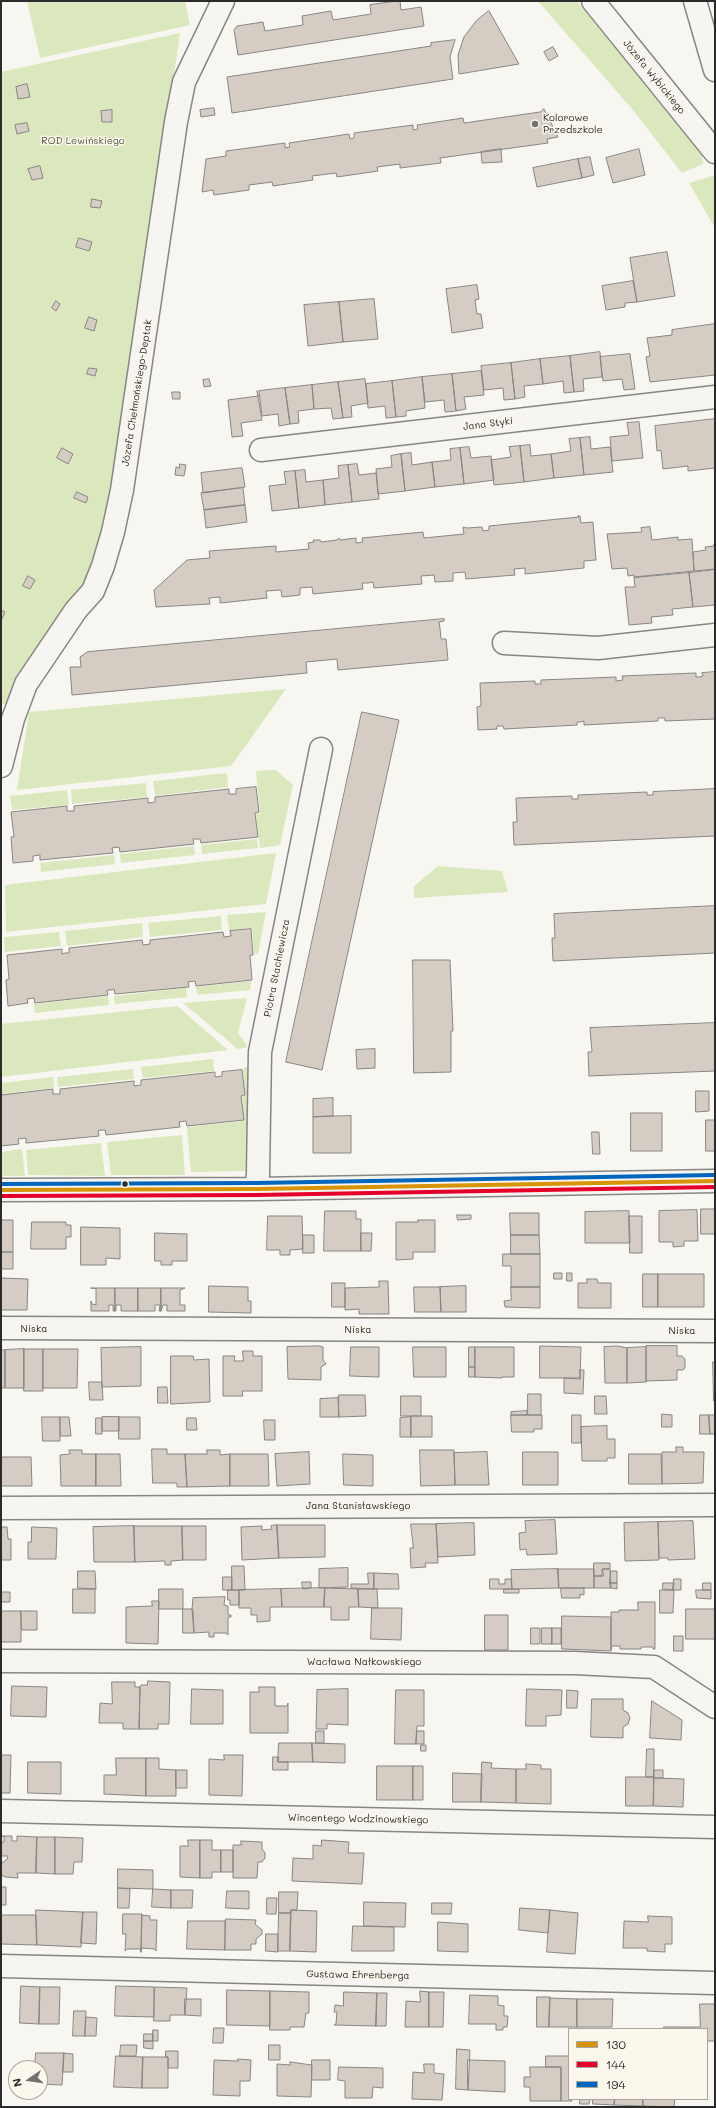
<!DOCTYPE html>
<html>
<head>
<meta charset="utf-8">
<style>
	body { margin:0 }
	#map { position:relative; width:716px; height:2108px; overflow:hidden; background:#f8f6f0; font-family:Mali,sans-serif }
	canvas { display:block }
	.frame { position:absolute; inset:0; border:2px solid #2b2b2b; pointer-events:none }
	.legend { position:absolute; left:568px; top:2028px; width:140px; height:72px; box-sizing:border-box; background:#fbf7ec; border:1px solid #a8a59f; margin:0; padding:5px 7px; list-style:none; font-size:12px; color:#2b2b2b }
	.legend li { display:flex; align-items:center; gap:8px; height:20px }
	.legend b { width:20px; border:1px solid #a8a59f }
	.north { position:absolute; left:8px; top:2060px; width:40px; height:40px; box-sizing:border-box; background:#fbf7ec; border:1px solid #a8a59f; border-radius:50%; rotate:257deg; font-size:11px; font-weight:700; line-height:16px; text-align:center; color:#2b2b2b }
	.north::after { content:''; display:block; margin:auto; width:14px; height:18px; background:#737270; clip-path:polygon(50% 0,100% 100%,50% 72%,0 100%) }
</style>
</head>
<body>
<div id="map">
<canvas width="716" height="2108"></canvas>
<div class="frame"></div>
<ul class="legend">
<li><b style="height:5px;background:#d89406"></b>130</li>
<li><b style="height:5px;background:#e4002b"></b>144</li>
<li><b style="height:5px;background:#0065bd"></b>194</li>
</ul>
<div class="north">N</div>
</div>
<script>
const c = document.querySelector('canvas').getContext('2d');
c.lineJoin = 'round';
function fillPath(path, color) { c.fillStyle = color; c.fill(path, 'evenodd'); }
function stroke(path, color, width, dash) { c.strokeStyle = color; c.lineWidth = width; c.lineCap = dash ? 'butt' : 'round'; c.setLineDash(dash || []); c.stroke(path); }
function drawText(font, color, halo, rows, align = 'center') {
  c.font = font + ' Mali,sans-serif'; c.lineWidth = 3; c.setLineDash([]); c.textBaseline = 'middle'; c.strokeStyle = halo; c.fillStyle = color; for (const [text, x, y, turn = 0] of rows) {
    c.save(); c.translate(x, y); c.rotate((+turn || 0) * Math.PI / 180); c.textAlign = isNaN(turn) ? turn : align; if (halo) c.strokeText(text, 0, 0); c.fillText(text, 0, 0); c.restore();
  }
}
fillPath(new Path2D(`
	M27,1H185L190,25L40,58Z
	M538,1H577L702,155L703,164L682,173L632,109Z
	M180,33L115,490L96,563L82,591L10,707L1,703V72Z
	M715,175V228L689,183Z
	M286,689L231,766L17,790L29,712Z
	M276,770L293,785L280,845L260,848L256,814L260,813L256,771Z
	M227,773L228,787L155,796L153,781Z
	M146,783L147,797L72,804L71,790Z
	M67,790L69,805L12,810L10,796Z
	M257,839L258,848L202,854L201,845Z
	M194,846L195,855L121,863L120,854Z
	M276,853L266,904L6,932L5,885Z
	M114,855L115,864L41,872L40,863Z
	M438,866L502,871L508,892L414,898V886Z
	M266,912L258,954H254L252,928L229,930L227,915Z
	M221,916L222,930L150,937L148,923Z
	M142,923L143,937L67,946L65,931Z
	M59,932L61,946L5,952L4,937Z
	M251,981L250,990L197,995L196,987Z
	M186,988L187,997L115,1004L114,996Z
	M108,996L109,1005L35,1013L34,1004Z
	M247,998L238,1033L248,1047L238,1049L183,1003Z
	M177,1006L228,1050L1,1077V1024Z
	M213,1059L214,1071L143,1078L141,1067Z
	M248,1067L250,1154L246,1171L191,1172L187,1127L244,1121L242,1097L245,1096L243,1068Z
	M133,1069L134,1079L58,1087L57,1077Z
	M53,1077L54,1088L1,1094V1083Z
	M182,1135L185,1175H111L107,1142Z
	M101,1143L105,1176L28,1175L26,1150Z
	M22,1149L25,1176H1V1152Z`), '#dbe8bd');
const building = new Path2D(`
	M400,1L401,10L421,7L424,26L238,55L234,30L237,26L263,22L265,31L303,25L302,16L331,11L333,20L371,14L370,5Z
	M489,11L519,64L459,74L458,55L464,37L477,20Z
	M455,40L450,57L453,79L232,113L227,77L431,46V43Z
	M553,47L558,56L549,61L544,52Z
	M27,84L30,97L18,99L16,87Z
	M214,108L215,115L201,117L200,110Z
	M544,109L558,137L547,139L548,143L440,158L441,163L400,168V164L377,167L378,171L337,177L336,173L312,176L313,180L273,186L272,182L249,185V190L214,195L213,190L202,192L206,159L226,156V151L285,143V148L290,147L289,143L349,134L350,139L354,138V133L413,125V130L418,129L417,125L463,118L464,123L540,112Z
	M112,110V122H102L101,111Z
	M27,123L29,131L17,134L15,125Z
	M501,149L502,162L482,163L481,152Z
	M639,149L645,175L613,183L606,158Z
	M590,157L594,175L582,178L578,159Z
	M578,159L582,178L537,187L533,168Z
	M40,166L43,178L32,180L28,169Z
	M92,199L102,201L100,208L91,207Z
	M79,238L92,242L89,251L76,247Z
	M667,252L675,296L637,302L630,258Z
	M633,281L637,302L625,303V307L606,310L602,286Z
	M477,285L479,299L475,300L477,314H481L483,328L452,333L446,289Z
	M374,299L378,339L343,342L339,302Z
	M56,301L60,304L56,311L52,308Z
	M339,302L343,342L308,346L304,305Z
	M89,317L97,320L94,331L85,328Z
	M715,324V375L650,382L646,357L650,356L647,338L672,335V330Z
	M600,352L602,377L583,379L584,391L574,392L570,356Z
	M630,354L635,389L624,390L622,379L603,381L600,357Z
	M570,356L574,392L564,393L563,381L543,384L540,359Z
	M540,359L543,384L524,386L525,397L515,399L511,363Z
	M511,363L515,399L504,400L503,388L484,390L481,366Z
	M89,368L97,369L95,376L87,374Z
	M481,371L484,395L464,397L466,409L456,411L452,374Z
	M452,374L456,411L445,412L444,400L425,402L422,377Z
	M422,377L425,408L406,411V416L396,417L392,381Z
	M209,379L211,386L204,387L203,380Z
	M365,379L368,403L351,406L352,417L343,418L338,382Z
	M392,381L396,417L386,418L385,406L368,408L366,384Z
	M338,382L343,418L333,419L331,408L314,409L312,385Z
	M312,385L314,409L298,411L299,423L290,424L285,388Z
	M285,388L290,424L279,426L278,414L262,416L259,391Z
	M257,391L262,420L241,423L243,436L232,437L228,400L258,396Z
	M172,392H180V399H173Z
	M715,419V468L688,471V466L663,469L661,450L657,451L655,426Z
	M639,422L643,458L612,461L610,437L629,435L627,423Z
	M590,437L591,449L610,447L613,472L584,475L580,438Z
	M580,438L584,475L554,478L551,454L571,451L569,439Z
	M530,445L531,456L551,454L554,478L524,482L520,446Z
	M520,446L524,482L494,485L491,460L511,457L509,447Z
	M469,447L471,458L491,456L494,480L464,484L460,448Z
	M62,448L73,454L68,464L57,458Z
	M460,448L464,484L435,487L432,462L451,460L450,449Z
	M411,453L412,465L432,462L435,487L405,491L401,454Z
	M401,454L405,491L378,494L376,469L392,467L391,456Z
	M180,464L186,465L184,476L175,475L176,467L179,468Z
	M357,464L359,475L376,473L379,499L352,502L348,465Z
	M348,465L352,502L325,505L323,480L339,478L338,466Z
	M242,468L245,487L203,493L201,473Z
	M305,470L306,482L323,480L325,505L299,508L295,471Z
	M295,471L299,508L272,511L269,486L286,484L284,472Z
	M243,488L245,505L204,510L201,493Z
	M77,492L88,497L86,503L74,498Z
	M245,505L247,522L206,528L204,510Z
	M578,516H580L581,523L593,522L596,560L584,561V568L525,574V568L514,569L515,575L466,579L465,572L453,573V581L435,582L434,575L421,576L422,584L374,588L373,582L368,583H362L363,589L313,594L312,587L300,588V595L282,597L281,590L266,591L267,598L220,603V597L209,598L210,604L156,607L154,590L187,560L210,558L209,551L276,546V552L309,549L308,543L314,542L313,540H320L321,542L337,540L339,538L340,540L356,538V543L363,542L362,538L423,532L424,538L464,534L463,527L467,528L482,527L483,531L489,530V526L579,517Z
	M650,527L652,540L678,537V540L692,539L694,571L634,577V575L628,576L627,568L612,569L607,534L642,532L641,528Z
	M714,544H715V569L694,571L693,552L706,550L705,547L714,546Z
	M715,570V605L693,607L689,573Z
	M689,573L693,607L672,609L673,615L651,617L652,623L629,625L625,587H635L634,578Z
	M28,576L35,580L30,589L23,586Z
	M1,610L5,612L2,619H1Z
	M444,619V621L439,622L440,628L441,639H446L448,660L338,670L337,659L306,662L307,673L72,695L70,667H81L80,657L87,652Z
	M715,672V719L665,721V718H658V721L584,725V721L581,722H577V725L504,729L503,726H497V729L478,730L477,707L481,706L480,683L535,681V684H541V680L616,677V681L623,680L622,676L696,673V677H699L703,676L702,673Z
	M362,712L399,720L322,1070L286,1062Z
	M256,787L259,812L255,813L258,837L201,843L200,839H193L194,844L120,852L119,847L112,848L113,853L40,860V855L33,856V861L13,863L11,837H14L11,812L67,806V811H74V806L148,798V803L155,802V797L229,789V794H236V789Z
	M715,789V836L514,845L513,822H517L516,798L572,796V799H578V795L647,792V795H653V792Z
	M715,906V953L553,961L552,938H555L554,914Z
	M251,929L253,955H250L252,980L196,986L195,981L188,982L189,987L115,994L114,989L111,990H107L108,995L35,1003L34,998L27,999L28,1003L8,1006L6,980L9,979L7,955L62,949V954L65,953H69V948L142,940L143,945L150,944V940L223,932L224,937L231,936L230,931Z
	M413,960H450L453,1031H451V1072L414,1073Z
	M715,1023V1071L589,1076L588,1052H592L590,1028Z
	M375,1049V1068L357,1069L356,1050Z
	M242,1070L245,1095L241,1096L244,1120L187,1126L186,1121L179,1122L180,1127L106,1135L105,1130H102L98,1131L99,1136L26,1143V1138L18,1139L19,1144L1,1146V1095L53,1089V1094H60V1089L134,1081V1086L141,1085V1080L215,1072V1077L222,1076V1072Z
	M696,1091H709V1111L696,1112Z
	M333,1098V1116L313,1117V1099Z
	M631,1113H662V1151H631Z
	M351,1116V1153H313V1117Z
	M706,1120H715V1151H706Z
	M592,1132H599L600,1154H593Z
	M701,1209H715V1234H701Z
	M697,1210L698,1241H684V1246L673,1247V1242H659V1211Z
	M325,1211H356V1219H361V1251H324Z
	M629,1211L630,1243H585V1212Z
	M510,1213H539V1235H511Z
	M457,1215H471V1219L458,1220Z
	M268,1216H302L303,1249L290,1250V1255H280V1250H267Z
	M629,1216H642V1253H630Z
	M1,1220H13V1252H1Z
	M418,1220H435V1252H413V1259L396,1260V1222H418Z
	M32,1222H66V1225H71V1237H66V1249H31Z
	M81,1227L120,1228V1259L106,1258V1265H81Z
	M155,1233L187,1234V1261H172V1265H161V1261H155Z
	M361,1233H372L371,1251H361Z
	M303,1235H314V1253H303Z
	M511,1235H539L540,1254H511Z
	M1,1252H13V1269H1Z
	M503,1254H540V1287H511V1266H503Z
	M554,1273H562V1279H554Z
	M567,1273H572V1281H567Z
	M643,1274H658V1307H643Z
	M658,1274H704V1307H658Z
	M1,1278L28,1279L27,1310H1Z
	M587,1279H597L598,1283H611V1308H578V1283H587Z
	M379,1281H388L389,1314H359V1309L345,1310V1288L379,1287Z
	M332,1283H345V1307H332Z
	M209,1286L248,1287V1301H251V1313L209,1312Z
	M466,1286V1312H441L440,1287Z
	M414,1287H440L441,1312H415Z
	M511,1287H540V1308L505,1307L504,1301L511,1300Z
	M91,1288H115V1311H113V1305H109V1311H91V1301L92,1304L96,1305V1289Z
	M115,1288H138V1311H121V1305H116V1311H115Z
	M138,1288H161V1311H159L160,1305H155V1311H138Z
	M161,1288H185L180,1290V1305H185V1311H167V1305H163L161,1311Z
	M319,1346L323,1347V1360L326,1364L321,1367V1380L288,1379L287,1347Z
	M540,1346L581,1347L580,1378H540Z
	M618,1346L627,1348V1383H605L604,1347Z
	M677,1346V1356H682L685,1359V1368L683,1370H677V1380L646,1381V1346Z
	M141,1347V1386L102,1387L101,1348Z
	M351,1347H379V1377L350,1376Z
	M413,1347H446V1377H414Z
	M469,1347H475V1367H469Z
	M475,1347H514V1377H502V1378L475,1377Z
	M646,1347V1382L627,1383V1348Z
	M24,1349H43V1391H24Z
	M24,1349V1388H5V1350Z
	M43,1349H78L77,1388H43Z
	M1,1350H5V1388H1Z
	M243,1351H253V1356H262V1391H242L243,1396H223V1356H235L234,1361H243Z
	M171,1356H193L194,1360L209,1359L210,1402L171,1404Z
	M713,1362H715V1401H714Z
	M469,1367H475V1377H469Z
	M580,1370H584L583,1394L564,1393V1378L580,1379Z
	M89,1382H102L103,1400H90Z
	M158,1387H167L168,1403H158Z
	M528,1394H541V1415H528Z
	M339,1395H365L366,1416L339,1417Z
	M401,1396H421V1416H401Z
	M595,1396H606L607,1414H595Z
	M338,1398L339,1417H320V1399Z
	M527,1411V1415H511V1412Z
	M662,1414L672,1415V1427H662Z
	M511,1415H542V1429H534V1432H512Z
	M572,1415H581V1443H572Z
	M700,1415H709L710,1434H700Z
	M709,1415H715V1434H710Z
	M411,1416H432V1437H411Z
	M42,1417H60V1441H43Z
	M60,1417H69L71,1436H61Z
	M119,1417V1431H102V1417Z
	M119,1417H140V1439H119Z
	M411,1417V1437H400V1418Z
	M96,1418H102V1434H96Z
	M187,1418H196L197,1430H187Z
	M264,1420H275V1440H265Z
	M607,1426V1439H615V1458H607V1461H582L581,1427Z
	M676,1447H683V1452H704L703,1483L662,1484V1452H676Z
	M152,1449H167V1454H185L187,1487H177V1483H153Z
	M69,1450H82V1454H96V1486H61L60,1455L70,1454Z
	M207,1450H220V1455L230,1454V1486L187,1487L185,1454H207Z
	M420,1450H454L455,1485L421,1486Z
	M309,1452L310,1484L277,1486L275,1454Z
	M487,1452L489,1485H455L454,1453Z
	M523,1452H558V1485H523Z
	M96,1454H120L121,1486H96Z
	M230,1454H268L269,1486H230Z
	M343,1454L373,1455V1486L344,1485Z
	M629,1454H661L662,1484H629Z
	M1,1457H31L32,1486H1Z
	M555,1520L557,1554L527,1555L526,1549L520,1550L519,1533L526,1532L525,1521Z
	M693,1521L695,1559L668,1560V1558H659L658,1522Z
	M658,1522L659,1560L625,1561L624,1523Z
	M474,1523L475,1555L438,1557L436,1524Z
	M411,1524H436L438,1563H425L426,1567L411,1568L410,1548H413Z
	M277,1525H325V1557L279,1558Z
	M277,1525L279,1558L242,1560L241,1527L262,1526V1530L272,1529L271,1526Z
	M134,1526H182L183,1560L171,1561V1565H165V1561L135,1562Z
	M134,1526L135,1562H94L93,1527Z
	M182,1526H206V1560H183Z
	M1,1527H7L8,1539H11V1560H1Z
	M32,1527L57,1528L56,1559H28V1542H31Z
	M594,1563H610V1569H602V1576H594Z
	M232,1566H244L245,1590H232Z
	M348,1568V1587L319,1588V1569Z
	M558,1569L559,1588L512,1589L511,1570Z
	M558,1569H594V1588H559Z
	M603,1569H610L611,1588H594V1576H603Z
	M78,1571H95L96,1589L78,1588Z
	M611,1571H617V1583H610Z
	M368,1573H374V1589L351,1588V1584H368Z
	M374,1573L398,1574L399,1589H374Z
	M223,1577H232V1590H223Z
	M490,1579H499V1584H505V1579H511L512,1589H490Z
	M674,1579H681V1590H673Z
	M302,1582H311V1588L303,1589Z
	M610,1583H617V1589L611,1588Z
	M663,1583H674L673,1590L663,1589Z
	M703,1583H711V1590H703Z
	M325,1588L324,1607H282L281,1589Z
	M325,1588L358,1589L359,1607H349V1620H331V1607H324Z
	M561,1588H584V1595L580,1594V1598H562Z
	M73,1589H95V1613H73Z
	M159,1589H183V1609H159Z
	M281,1589L282,1607H270V1621L257,1622V1615H251V1608H239V1590Z
	M358,1589H377L378,1608L359,1607Z
	M504,1589H519V1593H504Z
	M228,1590H239V1605H230V1600H228Z
	M660,1590H674L673,1613H660Z
	M696,1590H711V1599L697,1598Z
	M1,1592H10V1602H1Z
	M225,1597L224,1605L228,1606V1615H231V1617H228V1635L226,1633H214V1637H209V1632L194,1633L192,1609L193,1598Z
	M152,1601H159L158,1644L126,1643V1607L152,1606Z
	M638,1602H655V1649H653V1647H641V1649H620V1646H612L611,1650V1612H619V1610H638Z
	M372,1608H402L401,1640L371,1639Z
	M183,1609H192L193,1611L194,1633H183Z
	M686,1609H715V1639H686Z
	M1,1611H21V1642H1Z
	M21,1611H37V1630H22Z
	M485,1615H508V1650H485Z
	M562,1616L611,1617V1651L562,1649Z
	M531,1628H540V1644H531Z
	M542,1628H552V1644H542Z
	M552,1628H561V1644H552Z
	M674,1636H683V1651H674Z
	M148,1681L170,1682L169,1724H158V1729H139L140,1687L141,1685H147Z
	M112,1682H135V1687H140L139,1729H123V1723H99L100,1703L112,1704Z
	M12,1686L47,1687L46,1717L11,1716Z
	M259,1687H275V1706H287L288,1703V1733H250V1692H259Z
	M192,1689L223,1690V1724H191Z
	M348,1689V1725L327,1724V1729H316L317,1690Z
	M527,1689L562,1690L561,1715L546,1716V1726H526Z
	M396,1690H424V1726H417L416,1744H395Z
	M567,1690L578,1691L577,1708H567Z
	M592,1699H623V1710L628,1713L630,1718L628,1724L623,1727V1738L591,1737Z
	M652,1701L682,1720L681,1740L650,1738Z
	M316,1731H324V1743H316Z
	M417,1731H424V1744H416Z
	M279,1743H312L313,1762H278Z
	M312,1743L345,1744V1763L313,1762Z
	M421,1745H426V1751H421Z
	M647,1749H654V1777H646Z
	M1,1755H11L10,1793H1Z
	M224,1755H243L242,1796L209,1795V1759L224,1760Z
	M273,1757H279L278,1762H288V1770H273Z
	M116,1758H146V1796L104,1794V1775H116Z
	M146,1758H159V1769L176,1770V1796H146Z
	M28,1762H61V1794L28,1793Z
	M482,1762L492,1763L491,1768L516,1769V1803L481,1802Z
	M526,1764L541,1765V1769H551V1804L516,1803V1769H526Z
	M377,1766H413V1800H377Z
	M413,1766H423V1800H413Z
	M176,1770H187V1788H176Z
	M654,1770H663V1778H654Z
	M453,1773L482,1774L481,1802H453Z
	M626,1777H654L653,1806H626Z
	M654,1778L684,1779L683,1807L654,1806Z
	M1,1836H12V1841H17V1836L37,1837L36,1873H17L18,1878L5,1877L1,1875V1864L7,1859L8,1856H1V1842H4V1837Z
	M37,1837H55V1874L36,1873Z
	M55,1837L83,1838L82,1862H74L73,1874H55Z
	M188,1840H200V1878L180,1877V1846H188Z
	M200,1840H212V1850H221V1872H212V1878H200Z
	M322,1840L349,1842L348,1853H364L362,1884L292,1881L293,1858L313,1859V1845L321,1846Z
	M241,1841L262,1842V1849L265,1853V1858L262,1862H258L257,1878H233V1845H241Z
	M221,1850H233V1872H221Z
	M118,1869L153,1870V1889L118,1888Z
	M1,1887H6V1905H1Z
	M118,1888L130,1889L129,1908H118Z
	M153,1889L171,1890V1908L152,1907Z
	M171,1890H193L192,1908H171Z
	M227,1891H249V1909L226,1908Z
	M279,1892H298L297,1910H291V1913H279Z
	M267,1898H277L276,1914H267Z
	M364,1902L406,1903L405,1927L364,1926Z
	M432,1903H452L451,1914H432Z
	M520,1908L550,1910L548,1933L519,1930Z
	M36,1910L83,1912L81,1947L37,1945Z
	M291,1910L317,1911L316,1952L290,1951Z
	M550,1910L578,1913L575,1954L547,1952Z
	M83,1912H97L96,1944L81,1943Z
	M279,1913H291L290,1951H278Z
	M123,1914H142L141,1952L140,1949H127L125,1951L126,1934H123Z
	M1,1915H36L37,1945L1,1944Z
	M142,1915L150,1916V1920H157L156,1951L155,1949L141,1948V1952Z
	M648,1916L672,1917V1944H665V1952L647,1951V1948H623L624,1921L648,1922Z
	M226,1919L256,1920L255,1924L262,1930V1934L256,1939V1944H251V1950H225Z
	M188,1921H225V1950L187,1949Z
	M438,1922L468,1924V1952L438,1951Z
	M353,1926L394,1927V1951H352Z
	M266,1934H278V1952L266,1951Z
	M21,1986L40,1987L39,2024L20,2023Z
	M116,1986L154,1987V2017L115,2016Z
	M40,1987H60L59,2024H39Z
	M155,1987L187,1988L185,2015H170V2021H154Z
	M227,1990L270,1991V2026L227,2025Z
	M270,1991L309,1992V2013H306L304,2027H290V2030H270Z
	M420,1991L429,1992V2027H405L406,2001L420,2002Z
	M344,1992L377,1993L376,2026L334,2025L336,2024L337,2012H334L335,2005L343,2006Z
	M429,1992H444L443,2027H429Z
	M377,1993H387L386,2026H376Z
	M470,1995L498,1996V2005L504,2006V2016H508L507,2027H503V2030H496V2024H469Z
	M537,1997H550L549,2027H537Z
	M550,1998L577,1999V2027H549Z
	M185,1999H201V2016L185,2015Z
	M577,1999H613L612,2027H577Z
	M700,2004H715V2041H707V2029H688V2027H700Z
	M74,2011H86L85,2036H73Z
	M86,2017L97,2018L96,2036H85Z
	M664,2027H688V2029H664Z
	M214,2028H224L223,2043H213Z
	M153,2030H158V2041H153Z
	M144,2034H153V2041H144Z
	M144,2041H153V2049L144,2048Z
	M121,2045H137L136,2056H120Z
	M269,2045H280V2060H269Z
	M457,2049L470,2050L468,2090L456,2089Z
	M166,2051H178V2068H168V2057H166Z
	M36,2053H64L62,2085L40,2084V2068H35Z
	M64,2053L73,2054V2072H63Z
	M116,2056L143,2057L142,2088L114,2087Z
	M546,2056H569V2099L572,2101H561V2067H546Z
	M143,2057H168V2088H142Z
	M238,2059L251,2060L250,2081H240V2096L213,2095L214,2060L238,2061Z
	M312,2060H330V2080H312Z
	M468,2060L505,2061V2092L468,2090Z
	M290,2062L312,2065L311,2097L277,2096V2064L290,2065Z
	M424,2064H434V2073L444,2074L442,2100L412,2099L413,2072L424,2073Z
	M339,2067L383,2068V2088L373,2087L372,2098H345V2081L338,2080Z
	M530,2067H561V2101H530V2087H524V2077H530Z
	M580,2099H590L589,2104H580Z
	M593,2099H615L614,2105L593,2104Z
	M615,2099H643V2106L614,2105Z
	M643,2099H675L674,2107L643,2106Z`);
fillPath(building, '#d5cdc3');
stroke(building, '#878684', 1);
const minor = new Path2D(`
	M593,1L715,152
	M695,1L715,70
	M261,450L715,397
	M504,643L598,648L715,635
	M1,766L13,719L26,684L76,610L93,591L103,566L113,532L122,490L176,122L184,82L223,1
	M256,1189L258,1175L260,1052L321,749
	M1,1190L256,1189L715,1181
	M1,1328L715,1331
	M1,1508L715,1505
	M1,1661L575,1663L654,1667L715,1707
	M1,1811L715,1827
	M1,1966L715,1983`);
stroke(minor, '#878684', 25);
stroke(minor, '#f6f5f1', 22);
stroke(new Path2D(`
	M1,1190L256,1189L715,1181`), '#d89406', 4);
stroke(new Path2D(`
	M1,1196L256,1195L715,1187`), '#e4002b', 4);
stroke(new Path2D(`
	M1,1184L256,1183L715,1175`), '#0065bd', 4);
for (const [x, y, r, color] of [
	[535,124,4,"#737270"],
	[125,1184,3.5,"#2b2b2b"]
]) { const dot = new Path2D(); dot.arc(x, y, r, 0, 2 * Math.PI); c.fillStyle = color; c.fill(dot); stroke(dot, '#fbf7ec', 1.5); }
drawText('10px', '#2b2b2b', '#fbf7ec', [
	["Józefa Wybickiego",654,77,51],
	["Józefa Chełmońskiego-Deptak",137,393,-81],
	["Jana Styki",488,424,-7],
	["Piotra Stachiewicza",277,968,-79],
	["Niska",34,1329],
	["Niska",358,1330],
	["Niska",682,1331],
	["Jana Stanisławskiego",358,1506],
	["Wacława Nałkowskiego",364,1662],
	["Wincentego Wodzinowskiego",358,1819,1],
	["Gustawa Ehrenberga",358,1975,1]
]);
drawText('10px', '#2b2b2b', '#fbf7ec', [
	["Kolorowe",543,118],
	["Przedszkole",543,130]
], 'left');
drawText('10px', '#515745', '#fbf7ec', [
	["ROD Lewińskiego",83,141]
]);
</script>
</body>
</html>
